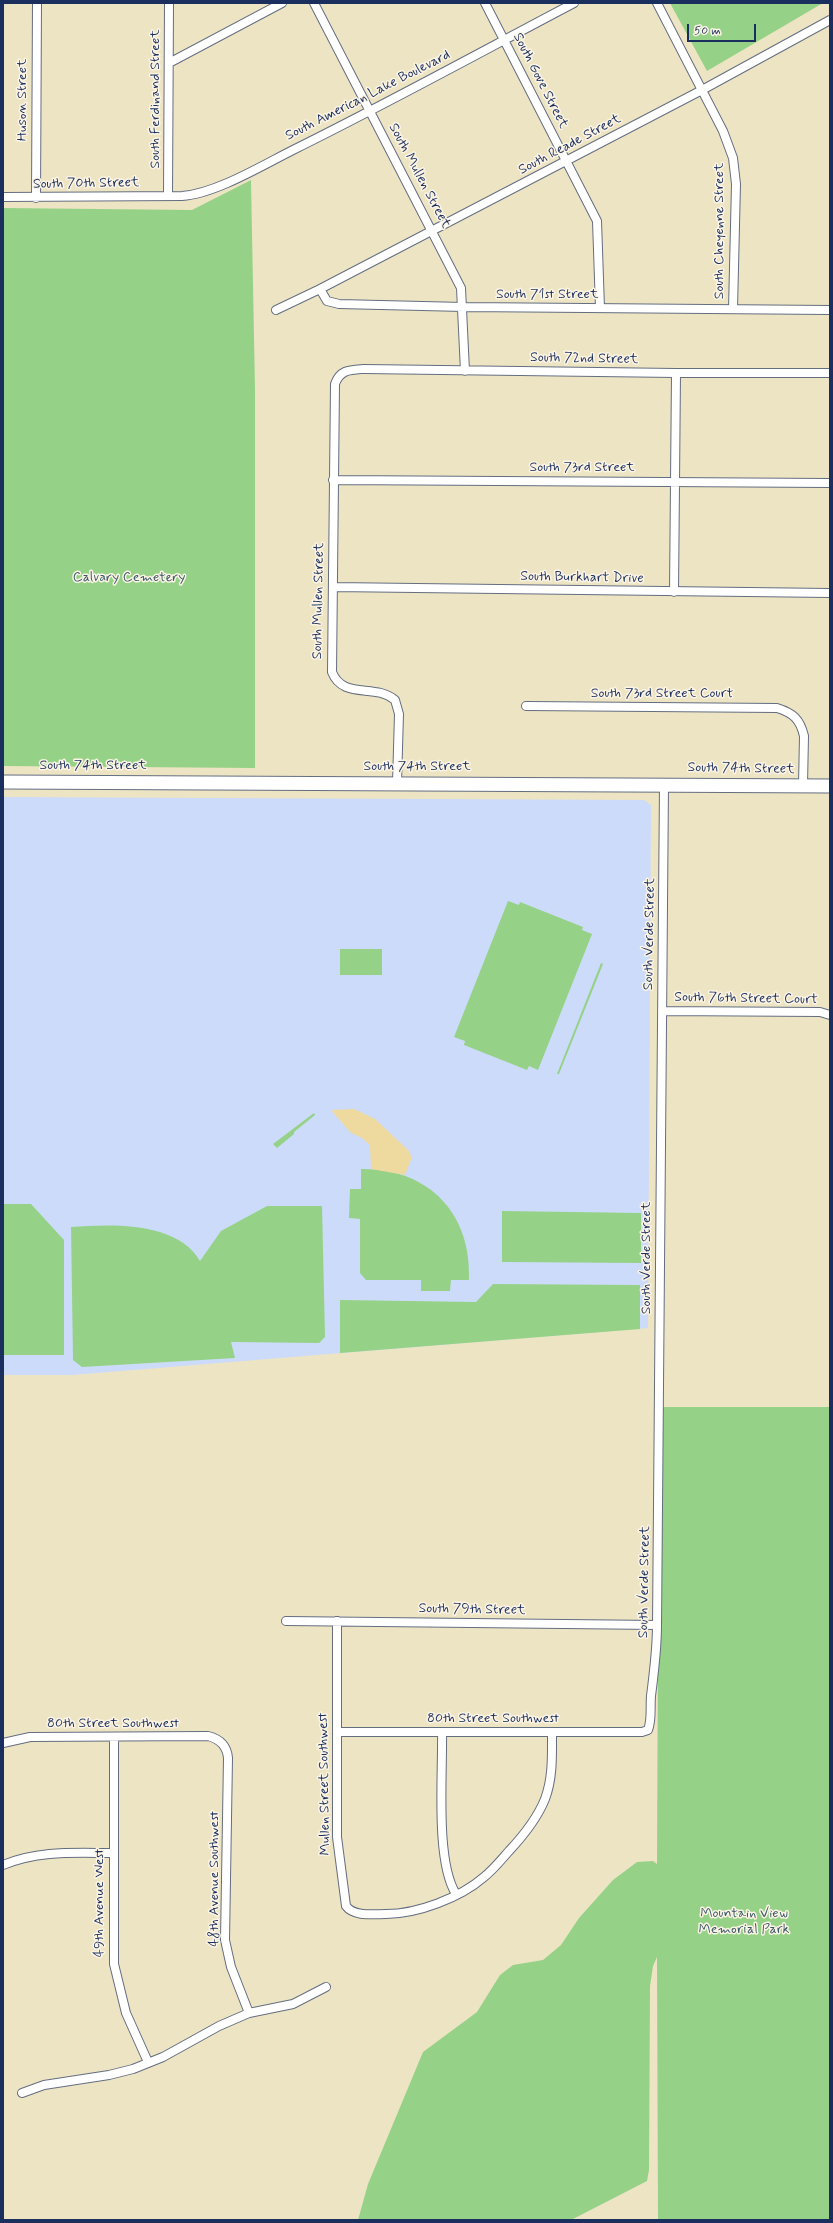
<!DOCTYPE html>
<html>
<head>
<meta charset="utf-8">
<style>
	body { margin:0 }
	#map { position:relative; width:833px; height:2223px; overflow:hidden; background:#ede4c3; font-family:Mynerve,sans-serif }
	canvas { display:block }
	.frame { position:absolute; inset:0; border:4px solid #1b2f5e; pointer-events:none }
	.scale { position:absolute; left:687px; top:24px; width:69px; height:18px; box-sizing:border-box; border:2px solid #1b2f5e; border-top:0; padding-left:5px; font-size:12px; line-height:14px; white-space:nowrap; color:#1b2f5e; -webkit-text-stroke:3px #fcf5e5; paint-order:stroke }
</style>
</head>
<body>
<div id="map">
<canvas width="833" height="2223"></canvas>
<div class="frame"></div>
<div class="scale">50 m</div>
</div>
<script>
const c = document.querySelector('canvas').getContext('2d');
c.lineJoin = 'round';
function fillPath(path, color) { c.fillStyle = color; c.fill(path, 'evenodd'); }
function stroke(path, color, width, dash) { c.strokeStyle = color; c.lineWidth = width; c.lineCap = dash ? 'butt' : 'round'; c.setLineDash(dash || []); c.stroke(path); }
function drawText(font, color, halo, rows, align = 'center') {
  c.font = font + ' Mynerve,sans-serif'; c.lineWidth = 3; c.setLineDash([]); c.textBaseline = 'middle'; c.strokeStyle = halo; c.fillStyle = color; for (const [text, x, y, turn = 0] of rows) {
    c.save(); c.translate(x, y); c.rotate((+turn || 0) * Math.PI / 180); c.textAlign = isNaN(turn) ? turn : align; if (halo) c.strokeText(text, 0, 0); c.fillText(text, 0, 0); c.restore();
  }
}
fillPath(new Path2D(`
	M3,797L644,800L651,805L648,1328L72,1375H3Z`), '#cddbfa');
fillPath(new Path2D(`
	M670,3H823L707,71Z
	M251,180L255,390V768L3,766V208L192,210Z
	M508,901L519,905L520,902L583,927L582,930L592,934L538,1070L529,1066L527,1070L464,1045L465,1041L454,1037Z
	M340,949H382V975H340Z
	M601,963L603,964L559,1074H557Z
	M314,1113L315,1115L294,1132V1134L277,1148L273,1144Z
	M361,1169C428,1168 472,1213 469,1280H451L450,1291H421V1280H366L360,1273V1219L349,1218L350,1189H361Z
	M3,1204H31L64,1240V1355H3Z
	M267,1206H322L325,1337L319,1343L231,1342L235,1358L82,1367L73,1360L71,1227C111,1224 177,1221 200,1261L221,1231Z
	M502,1211L641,1213V1263L502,1262Z
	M493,1284L640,1285V1329L340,1353V1300L476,1302Z
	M659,1407H830V2220H658L657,1957L653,1966L650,1986L649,2170L647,2181L571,2220H358L368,2184L423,2052L477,2012L500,1975L513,1965L543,1960L561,1945L579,1918L613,1880L637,1862L653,1861L657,1864Z`), '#95d287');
fillPath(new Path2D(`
	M354,1109L375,1119L408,1150L412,1157L405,1175L371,1169L370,1145L362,1138L350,1132L331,1110Z`), '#eeda9e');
const minor = new Path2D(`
	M314,3L461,288L465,371
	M485,3L597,221L600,308
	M657,3L723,131L733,158L736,184L733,309
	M169,63L282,3
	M168,196L169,3
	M3,197L182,196C215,194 263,165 293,150C388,103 481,52 574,3
	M36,198L37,3
	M320,289L702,90L830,20
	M276,310L320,289L327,301L339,304L464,307L830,310
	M333,480L830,483
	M333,587L830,593
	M674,592L676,373
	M526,706L777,708C793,713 800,719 804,736L803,785
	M397,783L399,714L395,700C375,683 343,700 332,672L335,384C340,370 349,370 363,369L676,373H830
	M662,1011L820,1012L830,1015
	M286,1621L657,1625
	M337,1621V1837L346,1906C354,1917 374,1914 386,1914C417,1914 460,1898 484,1877C493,1870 501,1860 509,1851C524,1835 537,1819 545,1799C553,1778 552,1755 552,1733
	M337,1732H642L648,1730C652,1720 650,1708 651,1696C654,1672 657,1650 657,1625L664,784
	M442,1732C443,1773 435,1861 456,1894
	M114,1737V1964L126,2013L148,2062
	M3,1743L30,1737L208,1736C220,1739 227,1746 228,1758L225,1940L231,1967L249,2013
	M3,1865C39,1850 75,1853 113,1853
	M22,2093L44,2085L109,2075L133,2069L163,2057L219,2026L249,2013L293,2004L326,1987`);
const primary = new Path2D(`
	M3,782L830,786`);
stroke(minor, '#646e81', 10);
stroke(primary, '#646e81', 15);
stroke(minor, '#fff', 8);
stroke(primary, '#fff', 13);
drawText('14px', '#1b2f5e', '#fcf5e5', [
	["South Gove Street",540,81,63],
	["South American Lake Boulevard",368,96,-27],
	["South Ferdinand Street",156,99,-90],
	["Huson Street",23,100,-90],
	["South Reade Street",570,145,-28],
	["South Mullen Street",419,176,62],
	["South 70th Street",86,184,-1],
	["South Cheyenne Street",720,231,-90],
	["South 71st Street",547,295],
	["South 72nd Street",584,359,1],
	["South 73rd Street",582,468],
	["South Burkhart Drive",582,578,1],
	["South Mullen Street",319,601,-89],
	["South 73rd Street Court",662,694],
	["South 74th Street",93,766],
	["South 74th Street",417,767],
	["South 74th Street",741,769,1],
	["South Verde Street",650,934,-89],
	["South 76th Street Court",746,999,1],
	["South Verde Street",647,1258,-90],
	["South Verde Street",645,1582,-89],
	["South 79th Street",472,1610,1],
	["80th Street Southwest",493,1719],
	["80th Street Southwest",113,1724],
	["Mullen Street Southwest",325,1784,-91],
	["48th Avenue Southwest",215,1879,-90],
	["49th Avenue West",100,1903,-90]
]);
drawText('14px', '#3a5868', '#fcf5e5', [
	["Calvary Cemetery",129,578],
	["Mountain View",744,1914],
	["Memorial Park",744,1930]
]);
</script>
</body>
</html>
